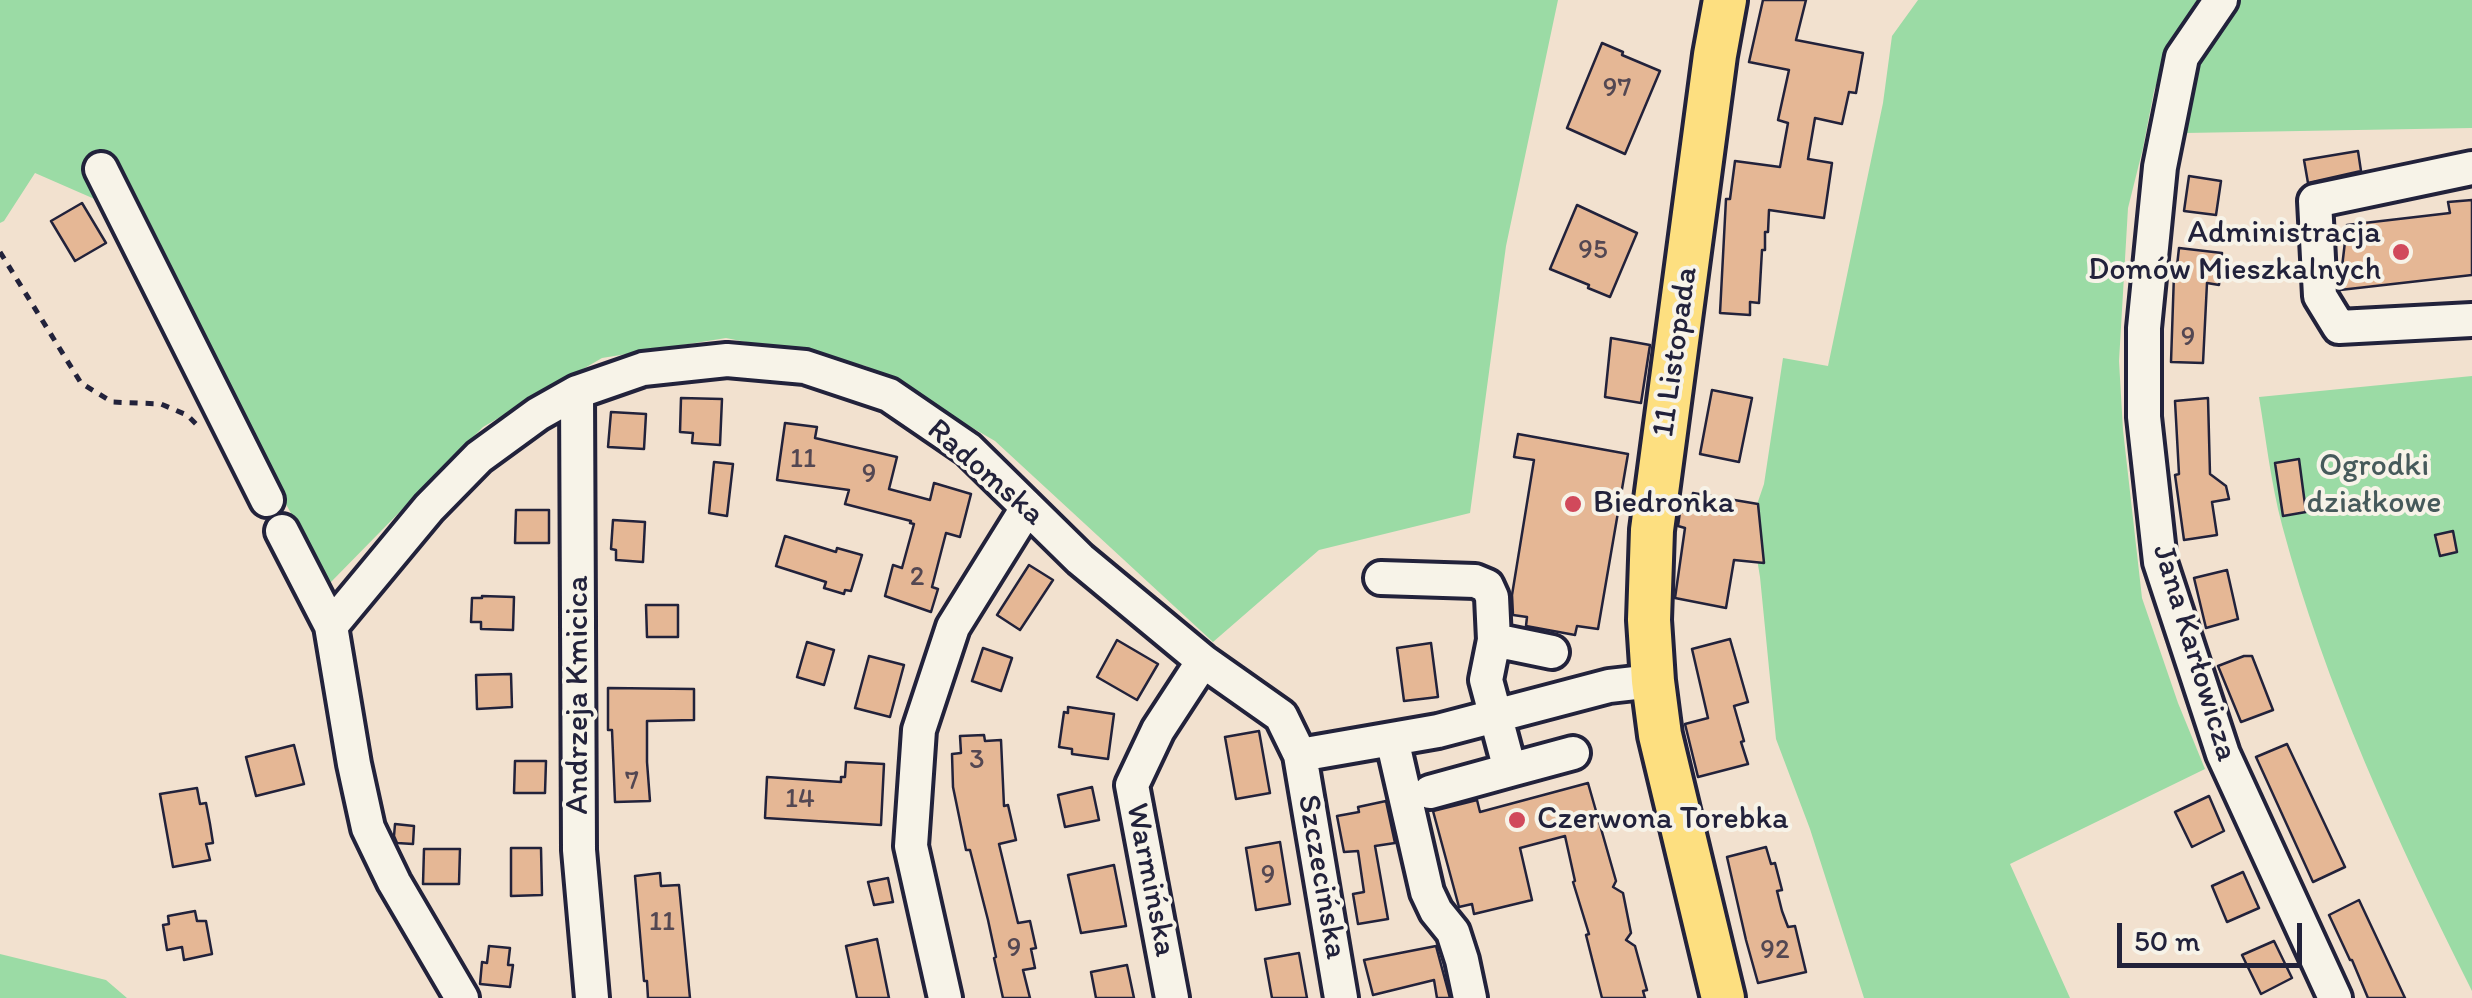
<!DOCTYPE html>
<html>
<head>
<meta charset="utf-8">
<style>
	body { margin:0 }
	#map { position:relative; width:2472px; height:998px; overflow:hidden; background:#f2e1cf; font-family:Itim,sans-serif }
	canvas { display:block }
	.scale { position:absolute; left:2117px; top:923px; width:185px; height:45px; box-sizing:border-box; border:5px solid #22223b; border-top:0; padding-left:12px; font-size:30px; line-height:35px; white-space:nowrap; color:#22223b; -webkit-text-stroke:8px #f7f3e8; paint-order:stroke }
</style>
</head>
<body>
<div id="map">
<canvas width="2472" height="998"></canvas>
<div class="scale">50 m</div>
</div>
<script>
const c = document.querySelector('canvas').getContext('2d');
c.lineJoin = 'round';
function fillPath(path, color) { c.fillStyle = color; c.fill(path, 'evenodd'); }
function stroke(path, color, width, dash) { c.strokeStyle = color; c.lineWidth = width; c.lineCap = dash ? 'butt' : 'round'; c.setLineDash(dash || []); c.stroke(path); }
function drawText(font, color, halo, rows, align = 'center') {
  c.font = font + ' Itim,sans-serif'; c.lineWidth = 8; c.setLineDash([]); c.textBaseline = 'middle'; c.strokeStyle = halo; c.fillStyle = color; for (const [text, x, y, turn = 0] of rows) {
    c.save(); c.translate(x, y); c.rotate((+turn || 0) * Math.PI / 180); c.textAlign = isNaN(turn) ? turn : align; if (halo) c.strokeText(text, 0, 0); c.fillText(text, 0, 0); c.restore();
  }
}
fillPath(new Path2D(`
	M0,0H1558L1506,246L1470,513L1319,550L1213,642L995,441L866,366L726,338L602,358L483,427L330,583L122,211L35,173L4,221L0,223Z
	M1918,0H2199L2170,48L2154,91L2143,148L2128,208L2119,361L2123,430L2142,598L2178,703L2205,769L2010,864L2070,998H1864L1810,829L1776,739L1760,577L1751,522L1764,484L1783,358L1828,366L1883,103L1892,36Z
	M2234,0H2472V128L2185,133C2188,77 2203,46 2234,0Z
	M2472,376V991C2397,841 2325,687 2282,525C2271,484 2266,439 2259,397Z
	M0,954L106,980L127,998H0Z`), '#9bdba5');
const building = new Path2D(`
	M1763,0H1806L1796,40L1863,53L1856,93L1849,92L1842,124L1815,118L1808,159L1832,163L1824,218L1769,210L1768,232H1765V250H1762L1759,303L1750,302V315L1720,313L1726,199H1730L1735,161L1780,167L1788,123L1778,120L1789,70L1749,62Z
	M1602,43L1623,52L1622,55L1660,71L1625,154L1567,128Z
	M2358,151L2361,171L2308,183L2304,160Z
	M2189,176L2221,181L2216,215L2184,211Z
	M2472,200V275L2340,290L2338,267H2342L2347,225L2450,213L2448,202Z
	M82,203L106,243L75,261L51,221Z
	M1577,205L1637,233L1610,297L1588,288L1589,285L1550,269Z
	M2179,248L2222,253L2219,285L2207,283L2203,363L2171,362L2174,274L2176,275Z
	M1611,338L1650,345L1641,403L1605,397Z
	M1712,390L1752,398L1739,462L1700,454Z
	M681,398L722,399L720,445L692,443L693,433L680,432Z
	M2208,398L2210,474L2226,486L2229,499L2212,502L2217,535L2184,540L2175,475L2179,474L2175,401Z
	M611,412L646,414L644,449L608,447Z
	M785,423L817,427L815,438L897,457L889,489L930,500L934,483L971,494L960,537L946,533L932,587L938,589L931,612L885,596L893,565L902,568L914,524L910,523L911,521L845,504L849,490L777,480Z
	M1518,434L1628,454L1598,629L1577,626L1575,635L1526,626L1527,617L1513,615L1512,595L1534,460L1514,457Z
	M2299,459L2306,512L2283,516L2275,463Z
	M714,462L733,464L727,516L709,513Z
	M1693,493L1758,504L1764,563L1734,560L1726,608L1675,598L1685,528L1678,526L1680,512H1689Z
	M516,510H549V543H515Z
	M613,520L645,522L643,562L616,560V550L611,549Z
	M2453,531L2457,552L2440,556L2435,535Z
	M785,536L836,552L837,548L862,555L851,591L845,590L844,594L824,588L826,582L776,566Z
	M1029,565L1053,580L1020,630L997,615Z
	M2227,570L2238,619L2206,628L2194,578Z
	M482,596L514,597L513,630L481,629V622H471L472,598H482Z
	M646,605H678V637H647Z
	M1730,639L1748,702L1734,706L1744,741L1741,742L1748,764L1698,777L1685,724L1708,718L1692,649Z
	M1117,640L1158,664L1137,700L1097,677Z
	M807,642L834,650L824,685L797,677Z
	M1431,643L1438,697L1404,701L1397,648Z
	M983,648L1012,658L1001,691L972,681Z
	M869,656L904,665L890,717L855,708Z
	M2244,656H2252L2273,710L2241,722L2218,666Z
	M511,674L512,707L477,709L476,675Z
	M608,688L694,689V720L647,721V762L650,801L615,802L612,730H608Z
	M1068,707L1114,714L1108,759L1072,754V749L1059,747L1064,712L1068,713Z
	M1259,731L1270,793L1236,799L1225,737Z
	M984,735L985,741L1001,740L1004,806L1008,805L1016,840L999,844L1018,923L1030,921L1036,948L1031,949L1035,968L1023,970L1030,998H1003L994,958L996,957L988,920L970,850H966L953,787L952,754L961,753L960,736Z
	M2287,744L2345,867L2313,882L2256,757Z
	M294,745L304,784L256,796L246,757Z
	M515,761H546L545,793H514Z
	M846,762L884,764L881,825L765,818L767,777L841,782V777H845Z
	M1588,783L1616,881L1613,887L1623,893L1631,933L1626,940L1635,946L1647,990L1643,991L1645,998H1602L1586,935L1589,934L1573,882L1575,881L1565,836L1520,848L1532,900L1474,914L1472,904L1459,907L1433,811L1477,800L1480,812Z
	M1092,787L1099,820L1065,827L1058,795Z
	M197,788L200,804L206,803L210,824L213,843L206,844L210,860L173,867L160,794Z
	M2209,796L2224,831L2192,847L2175,812Z
	M1386,801L1395,843L1375,846L1388,919L1358,924L1353,894L1364,892L1358,851L1344,852L1337,816L1359,812L1358,807Z
	M395,824L414,826L413,844L397,843L394,836Z
	M1280,842L1290,904L1256,910L1246,848Z
	M1766,847L1771,864L1775,863L1782,890L1777,891L1782,911L1788,927L1795,926L1806,972L1758,983L1746,940L1727,857Z
	M511,848H541L542,895L511,896Z
	M424,849H460L459,884H423Z
	M1114,865L1126,926L1081,933L1068,875Z
	M2243,872L2259,908L2227,922L2212,886Z
	M660,873L661,886L679,885L690,998H648L647,981H644L635,876Z
	M888,878L893,902L874,905L868,882Z
	M2359,900L2405,998H2368L2352,960H2350L2329,915Z
	M195,911L197,921H206L212,954L184,960L182,947L167,950L163,925L169,924L168,916Z
	M877,939L889,998H857L846,946Z
	M2274,941L2292,978L2261,994L2242,955Z
	M489,946L510,948L508,965H513L510,987L480,984L482,962L487,963Z
	M1436,946L1450,998H1437L1434,980L1373,995L1364,960Z
	M1299,953L1307,998H1272L1265,959Z
	M1127,965L1134,998H1096L1091,972Z`);
fillPath(building, '#e5b795');
stroke(building, '#22223b', 2.5);
const minor = new Path2D(`
	M2221,0L2182,57L2160,167L2144,328V417L2160,562L2223,754L2335,998
	M2472,168L2315,201L2320,296L2339,327L2472,320
	M101,169L267,500
	M577,392L579,850L592,998
	M282,531L331,626L354,764L368,828L394,882L462,998
	M1381,578L1475,581L1487,586L1492,597L1494,640
	M331,626L429,508L479,457L538,414L577,392L643,369L727,360L805,367L889,395L968,449L1080,559L1203,661L1281,716L1300,755L1438,731L1609,686L1653,681
	M1392,739L1427,892L1436,911L1453,932L1462,960L1470,998
	M1300,755L1341,998
	M1510,770L1573,753
	M1430,792L1510,770L1486,680L1494,640L1552,652
	M945,998L911,846L919,730L953,627L1027,508
	M1172,998L1132,785L1158,730L1203,661`);
const major = new Path2D(`
	M1723,998L1660,735L1653,681L1649,620L1652,530L1715,55L1725,0`);
stroke(minor, '#22223b', 40);
stroke(major, '#22223b', 50);
stroke(new Path2D(`
	M0,252L81,383L112,402L161,404L187,415L197,425`), '#22223b', 5, [8, 8]);
stroke(minor, '#f7f3e8', 32);
stroke(major, '#fddf80', 42);
for (const [x, y, r, color] of [
	[2401,252,10,"#d1495b"],
	[1573,504,10,"#d1495b"],
	[1517,820,10,"#d1495b"]
]) { const dot = new Path2D(); dot.arc(x, y, r, 0, 2 * Math.PI); c.fillStyle = color; c.fill(dot); stroke(dot, '#f7f3e8', 4); }
drawText('28px', '#534752', null, [
	["97",1617,89],
	["95",1593,251],
	["9",2188,338],
	["11",803,460],
	["9",869,475],
	["2",917,578],
	["3",977,761],
	["7",632,782],
	["14",800,800],
	["9",1268,876],
	["11",662,923],
	["9",1014,949],
	["92",1775,951]
]);
drawText('32px', '#22223b', '#f7f3e8', [
	["Administracja",2381,234,"right"],
	["Domów Mieszkalnych",2381,271,"right"],
	["Biedronka",1593,504],
	["Czerwona Torebka",1537,820]
], 'left');
drawText('32px', '#22223b', '#f7f3e8', [
	["11 Listopada",1676,352,-82],
	["Radomska",985,473,41],
	["Jana Karłowicza",2194,653,73],
	["Andrzeja Kmicica",579,695,-90],
	["Szczecińska",1321,877,80],
	["Warmińska",1150,880,79]
]);
drawText('32px', '#465a5b', '#f7f3e8', [
	["Ogrodki",2374,467],
	["działkowe",2374,504]
]);
</script>
</body>
</html>
